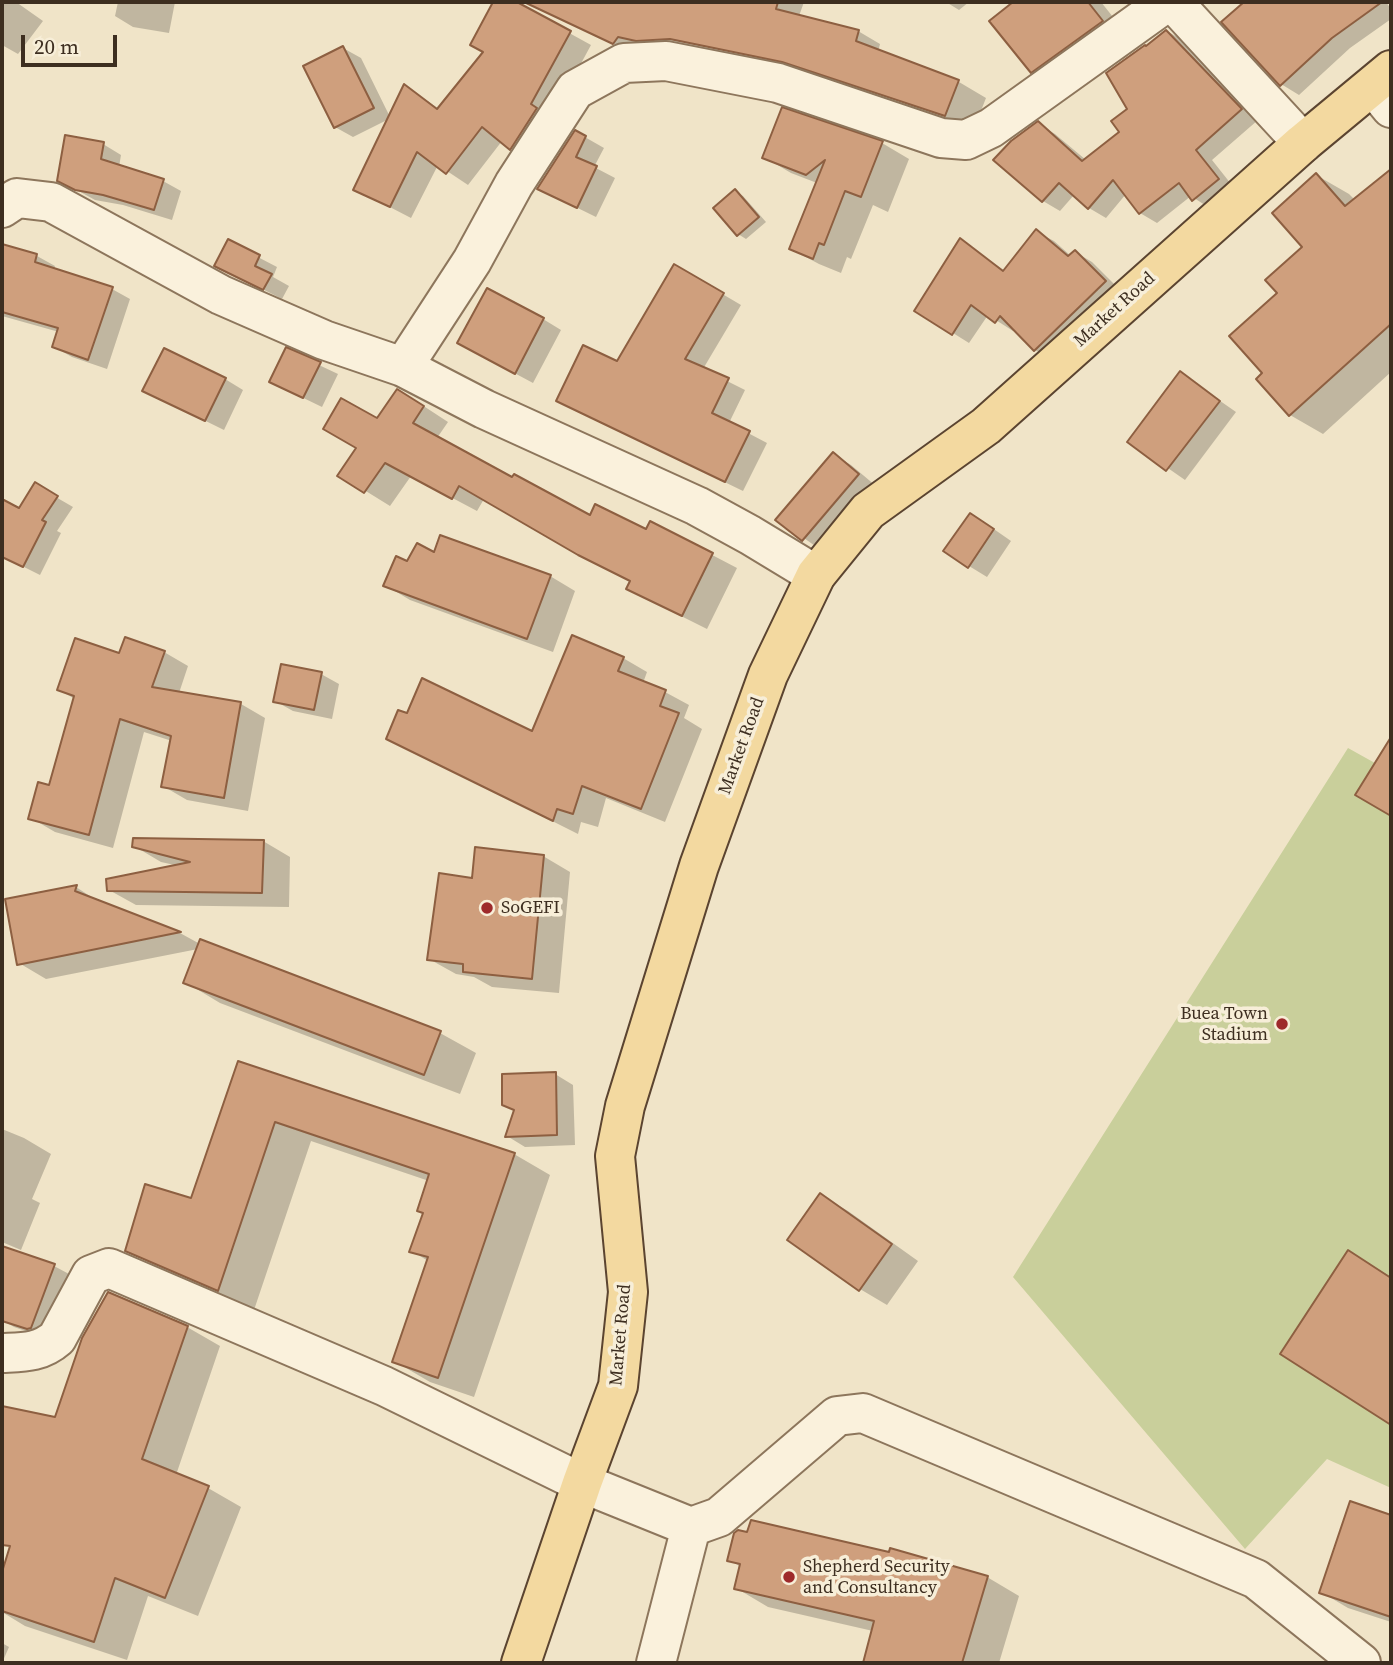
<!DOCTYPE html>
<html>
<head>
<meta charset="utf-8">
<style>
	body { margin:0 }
	#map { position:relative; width:1393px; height:1665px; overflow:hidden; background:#f0e4c8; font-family:"Source Serif 4",serif }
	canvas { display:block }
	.frame { position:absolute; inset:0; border:4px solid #3d2e20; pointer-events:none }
	.scale { position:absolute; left:21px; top:35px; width:96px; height:32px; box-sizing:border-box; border:4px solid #3d2e20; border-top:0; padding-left:9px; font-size:21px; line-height:24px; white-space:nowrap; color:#3d2e20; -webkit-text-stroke:5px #f7eed8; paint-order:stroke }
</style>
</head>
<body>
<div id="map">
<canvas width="1393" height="1665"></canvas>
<div class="frame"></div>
<div class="scale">20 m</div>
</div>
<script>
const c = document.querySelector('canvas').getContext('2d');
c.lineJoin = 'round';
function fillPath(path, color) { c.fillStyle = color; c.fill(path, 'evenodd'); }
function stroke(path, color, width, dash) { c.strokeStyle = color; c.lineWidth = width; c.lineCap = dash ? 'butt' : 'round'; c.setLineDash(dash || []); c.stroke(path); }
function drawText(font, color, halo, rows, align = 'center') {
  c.font = font + ' "Source Serif 4",serif'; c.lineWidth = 7; c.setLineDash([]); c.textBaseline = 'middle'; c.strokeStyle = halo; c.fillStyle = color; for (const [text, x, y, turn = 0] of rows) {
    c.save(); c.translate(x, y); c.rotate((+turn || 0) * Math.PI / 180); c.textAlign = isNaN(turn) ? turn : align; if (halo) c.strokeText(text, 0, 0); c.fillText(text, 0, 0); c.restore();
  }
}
fillPath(new Path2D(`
	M1348,748L1391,772V1488L1327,1459L1245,1549L1013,1277Z`), '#c9cf9b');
fillPath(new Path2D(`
	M2,2H16L43,21L18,54L2,45Z
	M118,2H175L169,33L133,27L115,16Z
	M495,2H513L591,45L552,117L532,161L502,141L468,185L438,165L411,218L355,189L389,119L353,137L335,127L343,48L361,58L390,117L405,86L439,109L485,52L472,44Z
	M571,2H804L799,16L858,31L880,44L878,52L903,65L869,94L635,55L563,18Z
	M946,2H969L959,10Z
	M1016,2H1101L1129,37L1059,87L1032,71L992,21Z
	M1247,2H1386L1391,9V19L1350,48L1299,95L1281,84L1224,22Z
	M1167,31L1184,41L1258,120L1212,160L1235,189L1211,209L1191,196L1157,223L1140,213L1126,194L1106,218L1089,208L1074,195L1060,211L1043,201L1038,124L1055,134L1086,160L1122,133L1146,48Z
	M930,71L959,82L986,98L973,131L922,114L896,98Z
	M576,132L604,148L594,167L615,178L596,217L539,189Z
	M882,143L909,159L888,212L873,205L851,259L847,257L841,273L819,264L791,249L817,183L791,173L764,157Z
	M103,144L121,155L119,167L163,181L181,191L172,220L123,205L95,200L59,180Z
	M1316,175L1349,194L1355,200L1386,175L1391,179V372L1323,434L1290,415L1264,373L1280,293L1305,247Z
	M735,191L743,196L766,222L746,239L738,234Z
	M1037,232L1054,241L1071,256L1075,252L1092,262L1122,292L1052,359L1035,350L1015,328L1013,331L988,315L969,343L953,333L961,241L1005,271Z
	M229,242L277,267L273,277L289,286L282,299L217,266Z
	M2,246L37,256L55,266L54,270L112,289L130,299L107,369L72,357L54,347L59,332L2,316Z
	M675,266L741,305L703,369L745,390L729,423L767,443L743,491L576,410L618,363Z
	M543,319L561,330L533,383L477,353Z
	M287,350L338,374L322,407L289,391Z
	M1180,373L1236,412L1185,480L1129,441Z
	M225,379L243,390L224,430L163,400Z
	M422,405L448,422L437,438L591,518L647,532L651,523L737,568L707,629L653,602L632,582L484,499L477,511L411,476L390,506L340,475L378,420Z
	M833,454L851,465L876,486L821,550L778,520Z
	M35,485L73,507L57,531L61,533L40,575L2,556V518L9,505L19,510Z
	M988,525L1011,541L987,577L969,566Z
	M435,554L550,576L575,591L553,652L410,600L385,585L408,563Z
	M164,652L188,666L179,693L241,704L265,718L248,811L187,800L163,786L172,741L144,732L113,848L55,832L31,818L51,787L75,699L59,690L120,655Z
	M623,658L647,672L643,683L665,692L689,705L684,718L702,729L665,822L606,798L598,827L581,822L578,834L389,739L533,733Z
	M321,674L339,684L332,719L293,711L275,701Z
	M263,841L290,857L289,907L136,905L109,890L179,866L161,862L134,846Z
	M543,856L570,872L559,993L492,987L474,977L456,974L429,959L474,880Z
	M76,887L102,904L180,933L200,944L201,941L440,1033L476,1053L460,1094L220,1003L185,982L198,949L46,979L19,963Z
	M239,1063L514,1154L550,1175L474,1397L430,1382L394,1361L428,1261L412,1251L425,1213L429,1181L311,1141L254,1310L163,1271L127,1250L192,1200Z
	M555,1074L573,1085L575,1145L525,1147L507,1136L516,1111L504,1104Z
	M2,1129L24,1138L51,1154L32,1199L40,1203L21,1250L2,1242Z
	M820,1195L848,1211L918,1261L887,1305L860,1289Z
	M1349,1252L1391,1277V1423L1282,1353Z
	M21,1255L54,1266L69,1274L48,1335L43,1337L14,1327L2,1320V1312Z
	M187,1327L220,1346L176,1475L208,1488L241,1507L198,1616L148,1596L127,1660L25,1626L2,1612V1578L31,1490L2,1484V1407L56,1419Z
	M1352,1503L1391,1517V1622L1348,1608L1321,1592Z
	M730,1560L987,1577L1019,1596L999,1663H865L873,1631L768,1607L736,1588L741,1567Z
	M2,1643L9,1647L2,1663Z`), '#0003');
const building = new Path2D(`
	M493,2H517L571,31L531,104L537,108L510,150L482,127L446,174L417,152L390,207L353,190L404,84L437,109L483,52L470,45Z
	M524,2H778L776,9L859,30L856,41L959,80L945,116L782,62L670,39L636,41L618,37L613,44Z
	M1013,2H1088L1103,21L1031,73L989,21Z
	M1244,2H1382L1332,38L1280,86L1221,22Z
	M1166,30L1242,109L1196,150L1219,179L1192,201L1179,183L1139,214L1113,180L1088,209L1059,183L1042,202L993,160L1011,141L1038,121L1082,161L1119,132L1111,121L1127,109L1106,73L1145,45L1146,46Z
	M343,46L374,108L334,128L303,66Z
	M782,107L883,141L861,197L845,191L824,245L819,243L813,259L789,249L825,160L806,175L762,158Z
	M575,130L586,136L576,157L597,166L577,208L537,189Z
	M65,135L104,142L101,159L164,179L154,210L103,195L75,190L57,181Z
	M1391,169V324L1289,416L1256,379L1262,373L1229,336L1277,293L1265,280L1302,247L1272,213L1316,173L1345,206Z
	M735,189L759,217L737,236L713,208Z
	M1036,229L1068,256L1075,250L1106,281L1034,351L1000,316L995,323L971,305L952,335L914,311L960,238L1003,271Z
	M228,239L260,255L255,266L272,274L263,290L214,266Z
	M2,244L37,254L35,262L113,287L88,360L52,347L58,328L2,312Z
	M674,264L724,293L685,359L729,378L712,413L750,431L725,482L556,401L583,345L617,361Z
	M487,288L544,318L515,374L457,343Z
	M286,347L321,362L303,398L269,382Z
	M164,348L226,378L205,421L142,391Z
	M1180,371L1220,401L1166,471L1127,442Z
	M397,389L424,406L413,423L512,477L514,474L590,515L595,504L646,529L650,521L713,553L682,616L626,589L630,581L578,555L459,486L452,499L385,463L364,493L337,476L356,448L323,429L341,398L377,418Z
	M833,452L859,474L802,541L775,520Z
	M35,482L58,496L42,520L46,522L23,567L2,557V499L19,508Z
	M970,513L994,529L968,568L943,551Z
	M440,535L551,575L527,639L383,586L396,556L407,561L417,543L434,552Z
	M572,635L624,657L618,671L666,690L660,706L679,713L641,809L582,786L573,814L557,809L553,821L386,739L398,710L407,713L422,678L532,731Z
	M125,637L165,651L152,687L241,702L224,798L161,787L171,736L120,719L89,835L28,819L38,782L49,785L74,696L57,690L75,638L119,653Z
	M281,664L322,672L314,710L273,702Z
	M1391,737V816L1355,795Z
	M133,838L264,840L262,893L107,891L106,879L190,862L132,847Z
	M475,847L544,855L532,979L463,972V964L427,960L439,873L472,878Z
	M77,885L75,891L181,932L17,965L5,899Z
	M200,939L441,1031L424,1075L183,983Z
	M238,1061L515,1153L438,1378L392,1362L428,1257L409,1252L423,1213L417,1211L429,1174L275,1122L218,1291L125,1251L145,1184L191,1198Z
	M556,1072L557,1135L505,1137L514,1110L502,1105V1074Z
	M820,1193L892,1244L859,1291L787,1240Z
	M2,1246L55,1264L31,1328L27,1329L2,1321Z
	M1348,1250L1391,1278V1425L1280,1354Z
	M108,1292L188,1326L142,1459L209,1486L165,1598L115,1578L94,1642L2,1611V1572L10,1546L2,1545V1406L55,1417L82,1338Z
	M1350,1501L1391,1515V1617L1319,1593Z
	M751,1520L889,1552L890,1548L988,1576L962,1663H863L874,1621L734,1589L740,1564L727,1561L734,1533L738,1530L747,1532Z`);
fillPath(building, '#cf9f7d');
stroke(building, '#8d5f41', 2);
const minor = new Path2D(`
	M1173,2L1303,143
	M1373,86L1391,108
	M2,208L17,198L51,202L221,295L324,340L403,367L484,409L697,506L750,535L816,575
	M403,367L472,261L514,184L575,90L624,63L666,61L778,83L941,138L966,140L991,128L1167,2
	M2,1353C23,1352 40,1353 57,1338L91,1275L109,1268L384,1386L582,1483L691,1527L719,1517L837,1416L863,1413L1256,1579L1361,1663
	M656,1663L691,1527`);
const major = new Path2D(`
	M521,1663L582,1483L618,1386L628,1292L615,1156L625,1106L699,866L768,675L816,575L868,511L986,426L1303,143L1391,70`);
stroke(minor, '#8d765c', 42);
stroke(major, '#5b4430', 42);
stroke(minor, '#faf1dc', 38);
stroke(major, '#f3d9a0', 38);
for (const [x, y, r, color] of [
	[487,908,7,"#9e2a2b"],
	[1282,1024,7,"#9e2a2b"],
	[789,1577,7,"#9e2a2b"]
]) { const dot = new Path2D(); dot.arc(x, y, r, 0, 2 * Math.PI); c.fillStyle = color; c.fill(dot); stroke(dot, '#f7eed8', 2.5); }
drawText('18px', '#3d2e20', '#f7eed8', [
	["Market Road",1115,310,-42],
	["Market Road",742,746,-70],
	["Market Road",621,1335,-85]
]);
drawText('18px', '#3d2e20', '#f7eed8', [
	["SoGEFI",501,908],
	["Buea Town",1268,1014,"right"],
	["Stadium",1268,1035,"right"],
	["Shepherd Security",803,1567],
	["and Consultancy",803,1588]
], 'left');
</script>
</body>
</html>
